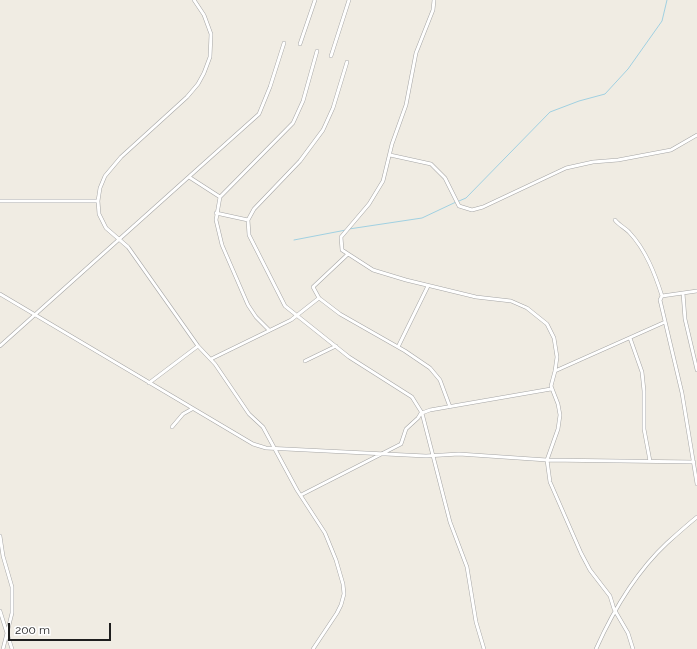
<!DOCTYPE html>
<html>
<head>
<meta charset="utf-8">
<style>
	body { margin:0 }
	#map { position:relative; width:697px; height:649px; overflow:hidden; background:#f0ece3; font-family:Raleway,sans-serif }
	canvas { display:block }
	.scale { position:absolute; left:8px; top:623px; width:103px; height:18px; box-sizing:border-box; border:2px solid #1e1e1e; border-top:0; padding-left:5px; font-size:12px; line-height:14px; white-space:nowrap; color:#1e1e1e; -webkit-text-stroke:3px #fff; paint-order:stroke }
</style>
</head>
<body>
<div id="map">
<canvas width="697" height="649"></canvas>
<div class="scale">200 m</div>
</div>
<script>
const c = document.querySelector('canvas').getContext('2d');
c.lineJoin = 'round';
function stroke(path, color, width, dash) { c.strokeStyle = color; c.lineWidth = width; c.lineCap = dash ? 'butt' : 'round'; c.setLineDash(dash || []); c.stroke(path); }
stroke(new Path2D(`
	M459,201L466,198L550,112L579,101L605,94L628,69L662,21L667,0
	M349,229L422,218L456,202
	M294,240L346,230`), '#a0d0e1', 1);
const street = new Path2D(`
	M194,0L204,15L211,34L210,57L204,73L198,84L187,97L121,157L105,176L100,188L98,201L99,214L106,228L128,247L198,346L215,364L249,414L263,427L297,490L325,533L336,560L343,584L344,594L341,605L337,613L313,649
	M434,0L433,10L416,53L406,105L392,144L383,181L369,204L341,237L342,250L373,270L406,280L476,297L511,301L527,308L547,324L554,338L557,357L555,371L551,386L558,404L560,415L558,429L547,460L550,482L581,553L590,570L610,596L614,609L628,633L633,649
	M300,44L315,0
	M331,56L349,0
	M347,62L333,108L323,130L300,161L254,209L248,220L249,235L285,306L349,357L412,397L422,413L430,410L551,389
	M390,155L431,164L445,178L459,206L472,210L483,207L566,168L593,162L618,160L671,150L697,135
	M189,177L220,197
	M0,201H98
	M216,213L248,220
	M615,220C619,225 625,228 629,232C646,250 655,274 662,296
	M697,291L662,296L660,300L682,393L697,484
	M683,293L685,319L697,370
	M0,294L253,444L266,448L426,456L459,454L547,460L694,462
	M319,298L340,314L405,351L430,368L440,380L450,407
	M269,330L256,317L248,305L222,245L216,220L220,197L293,123L303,101L317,51
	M630,338L642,372L644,391V429L650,461
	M0,346L259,114L270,87L284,43
	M398,347L428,286
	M211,359L291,320L319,298L313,287L347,255
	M305,361L336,346
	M555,371L665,322
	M149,383L198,346
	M422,413L450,522L467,567L476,622L484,649
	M172,427L183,414L192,409
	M301,495L401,444L406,429L418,418L421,413
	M0,536L3,556L12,587V613L3,649
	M0,611L12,649
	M596,649C613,611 637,571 667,543C677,534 687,525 697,517`);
stroke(street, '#a5a5a5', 4);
stroke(street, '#fff', 3);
</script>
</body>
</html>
